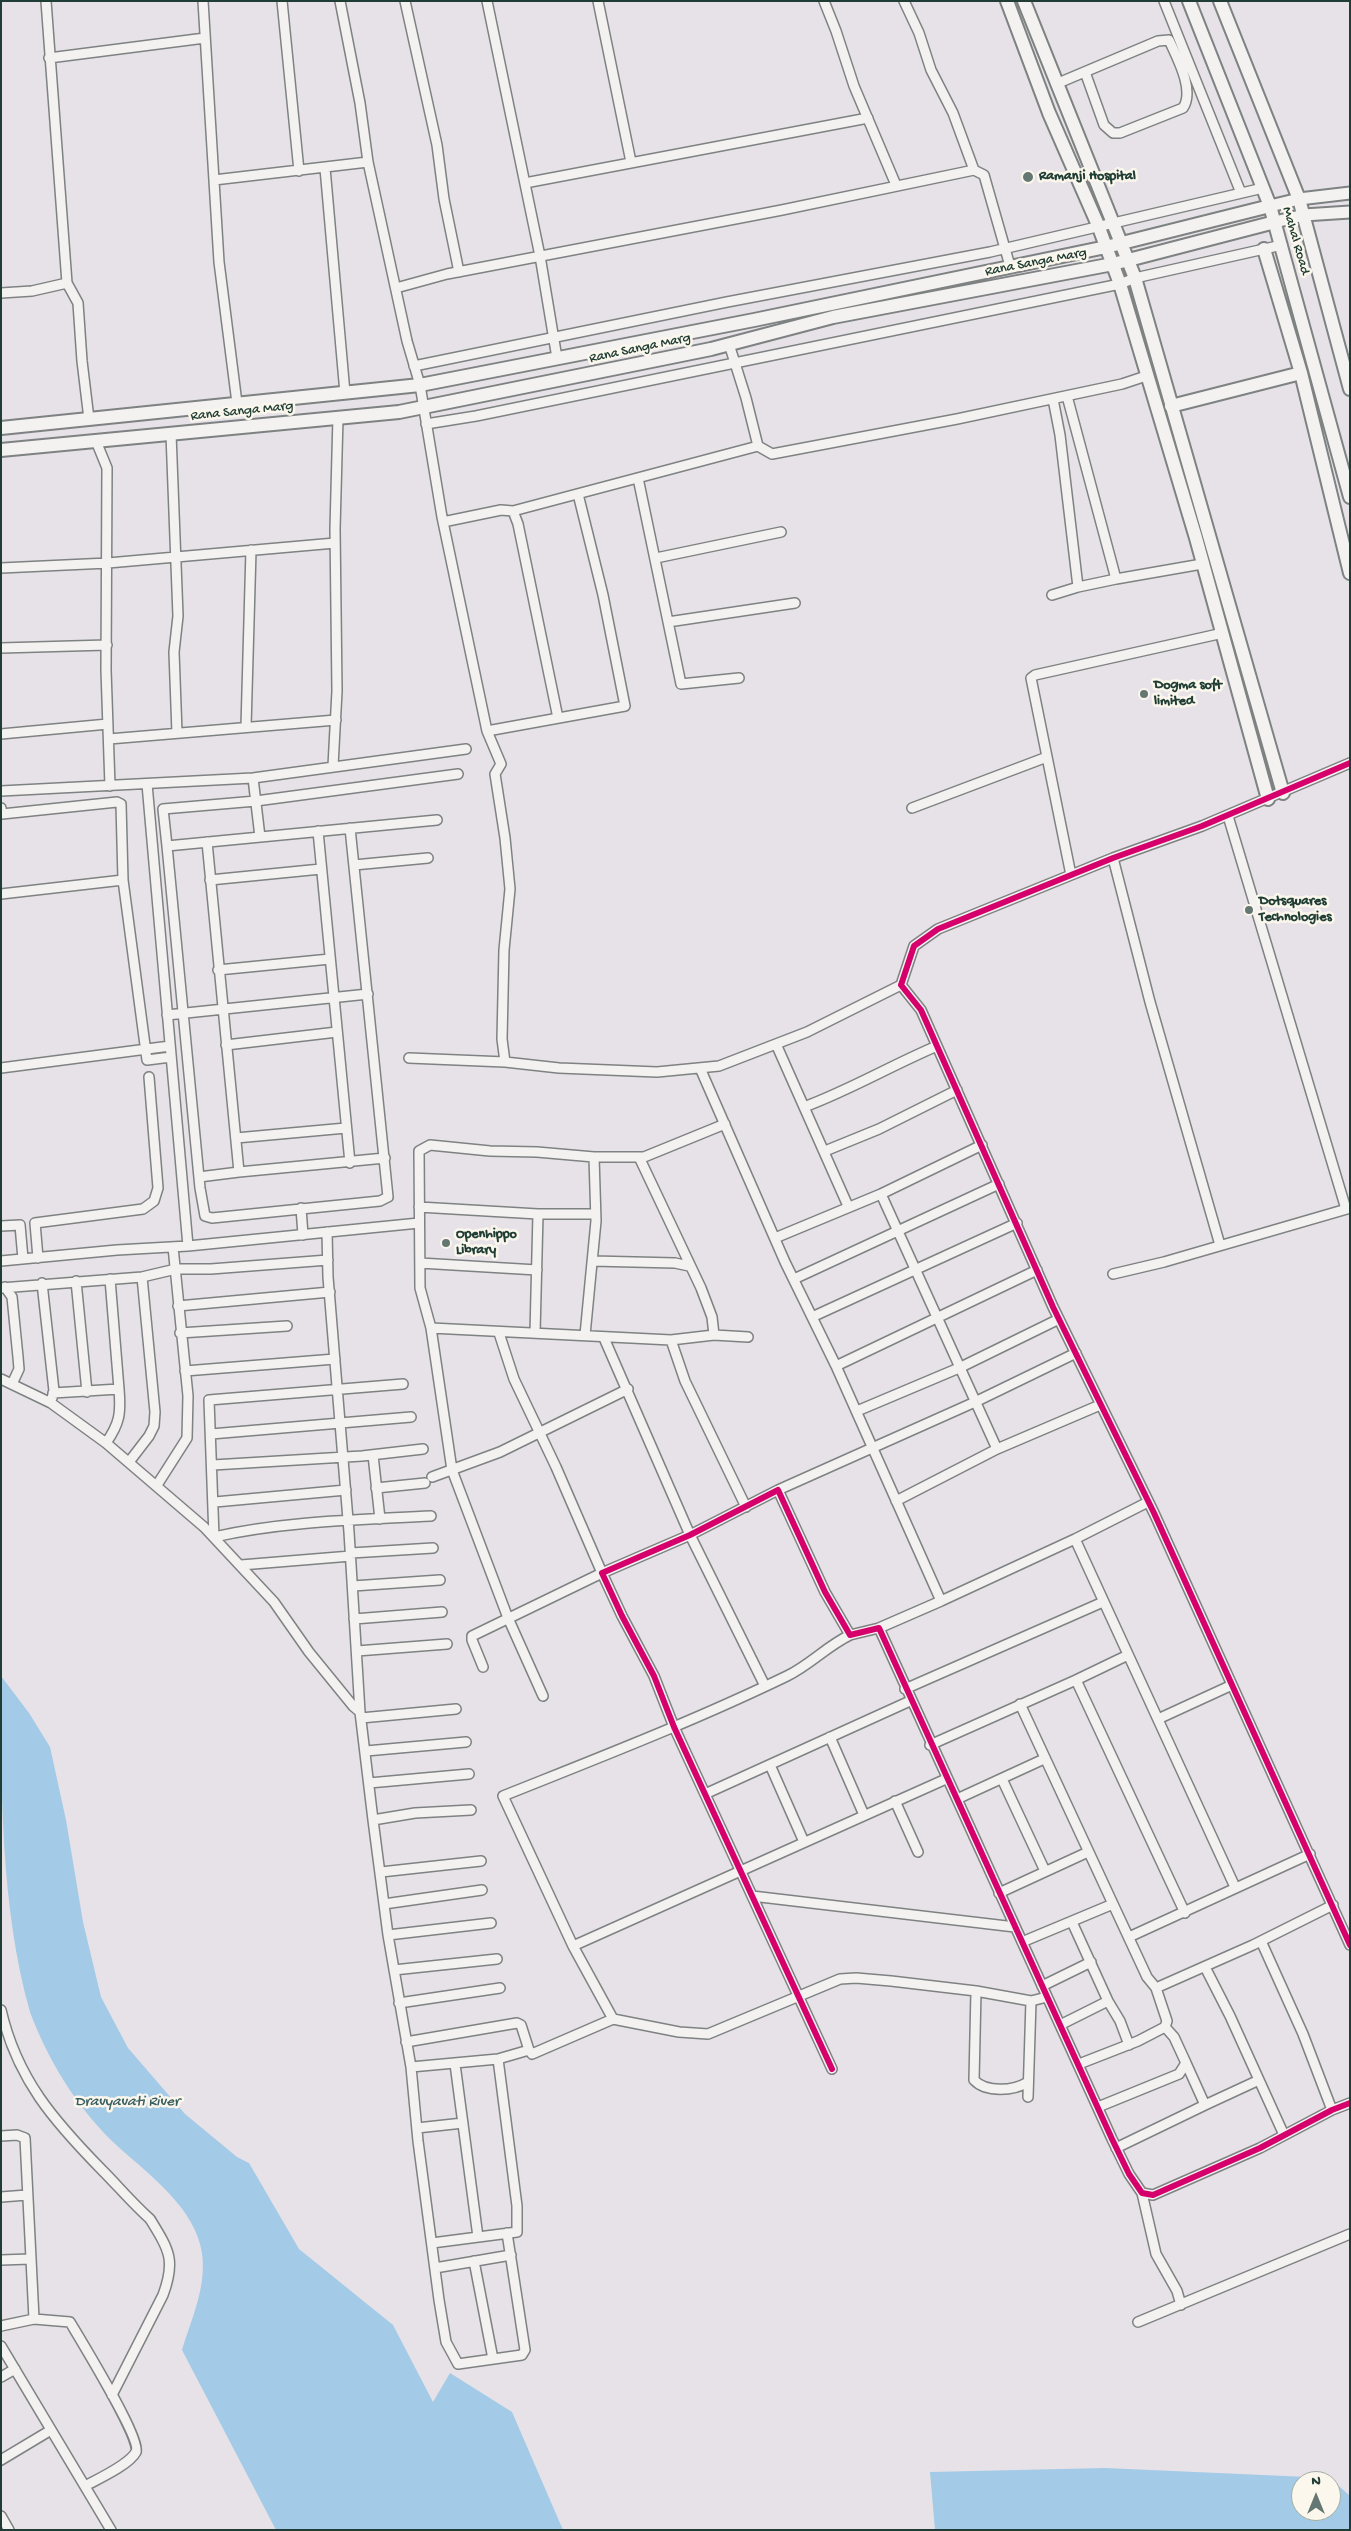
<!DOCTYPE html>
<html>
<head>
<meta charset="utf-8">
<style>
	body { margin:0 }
	#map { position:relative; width:1351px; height:2531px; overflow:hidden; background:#e6e2e7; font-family:"Gochi Hand",sans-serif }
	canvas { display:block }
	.frame { position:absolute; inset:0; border:2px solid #1f3d34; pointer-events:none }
	.north { position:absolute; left:1291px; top:2471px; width:50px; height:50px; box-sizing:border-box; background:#fbf7ec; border:1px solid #a3ada2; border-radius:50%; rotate:0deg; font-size:14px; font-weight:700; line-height:20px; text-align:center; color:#1f3d34 }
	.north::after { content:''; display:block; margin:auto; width:18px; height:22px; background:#657773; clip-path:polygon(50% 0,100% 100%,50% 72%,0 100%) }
</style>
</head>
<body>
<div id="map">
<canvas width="1351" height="2531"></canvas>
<div class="frame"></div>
<div class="north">N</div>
</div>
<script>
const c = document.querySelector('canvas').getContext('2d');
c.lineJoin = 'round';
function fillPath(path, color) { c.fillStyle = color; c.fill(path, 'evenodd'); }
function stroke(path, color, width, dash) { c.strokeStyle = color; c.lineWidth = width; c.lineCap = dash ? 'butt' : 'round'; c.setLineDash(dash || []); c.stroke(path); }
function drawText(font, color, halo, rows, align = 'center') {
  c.font = font + ' "Gochi Hand",sans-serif'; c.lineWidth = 5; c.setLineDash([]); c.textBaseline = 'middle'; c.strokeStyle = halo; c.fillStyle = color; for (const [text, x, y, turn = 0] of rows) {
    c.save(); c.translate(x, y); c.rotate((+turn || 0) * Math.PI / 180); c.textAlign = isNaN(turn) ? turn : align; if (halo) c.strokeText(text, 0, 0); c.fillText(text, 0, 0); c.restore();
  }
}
fillPath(new Path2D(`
	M1,1676L29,1713L50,1747L66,1820L83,1922L101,1997L128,2048L185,2114L237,2157L249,2163L299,2249L393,2325L433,2402L450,2373L512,2412L563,2530H276L182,2350C192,2317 210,2280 200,2244C189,2202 143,2170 113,2142C76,2106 48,2060 30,2012C0,1905 1,1787 1,1676Z
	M1105,2468L1330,2478L1350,2496V2530H935L930,2472ZM1301,2481H1331V2511H1301Z`), '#a3cae6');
const minor = new Path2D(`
	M203,1L219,262L237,403
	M282,1L299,171
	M340,1L360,103L368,162L407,341L420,385L442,517L487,731L501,764L495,774L505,838L510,889L504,950L502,1039L505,1062L559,1068L657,1072L719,1066L807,1032L901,985
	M405,1L437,145L444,199L459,272
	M487,1L540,256L557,358
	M598,1L631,162
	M824,1L836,31L854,86L896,185
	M904,1L919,33L931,70L953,113L974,170L984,175L1010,266
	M1164,1L1241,193
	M49,58L205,38
	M1056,84L1158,41L1169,40C1177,58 1195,90 1183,108L1120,133H1113L1104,125L1085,72
	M325,168L345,393
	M214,180L368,162
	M525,183L868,118
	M67,283L78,303L82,361L89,419
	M396,288L447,274L782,210L974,170
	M1,293L32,291L67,283L46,1
	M729,344L746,398L758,446L772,454L957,419L1122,384L1146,376
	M414,366L727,302L990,252L1263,188
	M1067,396L1116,579L1202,564
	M1053,399L1060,435L1078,587L1116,579
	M426,424L476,416L1120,284L1135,278L1282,245
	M171,434L178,616L174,652L177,733
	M96,441L107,468L106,670L110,786
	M638,478L681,684L739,678
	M513,511L758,446
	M443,522L501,510L513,511L518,524L558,718
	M656,558L781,532
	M1,568L108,563L335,543
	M1052,595L1078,587
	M668,622L795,603
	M1,648L107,645
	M246,727L251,550
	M487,731L625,706L603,595L578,494
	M1,734L108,724
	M109,739L336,720
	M1350,763L1202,826L1113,858L938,929L914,946L901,985L921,1010L1053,1307L1154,1513L1350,1945
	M333,766L337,691L335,529L338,417
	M253,778L260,837
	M147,784L188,1246
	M1,791L253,778L466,749
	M1,808L2,814L117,802L121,804L123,880L1,894
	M912,808L1047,757
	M1228,816L1346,1209
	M437,820L167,846L163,809L256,801L458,774
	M318,831L350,1163
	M207,842L239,1172L385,1158
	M167,846L200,1188L205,1216L212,1218L380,1201L388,1197L350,828
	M1113,858L1150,1002L1220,1245
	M354,865L428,858
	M1071,875L1031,678L1035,675L1223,633
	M123,880L147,1060L171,1057
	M210,880L321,869
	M218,970L330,959
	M167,1015L368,994
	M776,1044L848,1206
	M226,1045L337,1032
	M409,1058L505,1062
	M1,1068L170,1046
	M700,1068L785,1262L836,1366L941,1601L1075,1539L1148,1502
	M804,1107C850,1090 892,1065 937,1046
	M725,1124L644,1157H594L537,1152L490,1151L430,1145L419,1151L420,1288L431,1328L671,1340L714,1335L748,1337
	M236,1138L346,1128
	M825,1151L879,1129L957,1090
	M639,1157L701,1288L712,1317L714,1335
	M199,1177L239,1172
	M881,1194L997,1449
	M419,1207L538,1214H595
	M301,1208L303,1235
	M1,1226L20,1225L23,1259
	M327,1232L328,1277L349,1532L360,1712L373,1820L388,1935L411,2067L418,2141L439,2300L446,2342L458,2364L522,2355L525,2350L507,2233
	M775,1238L881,1194L982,1145
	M38,1258L35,1223L143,1209L154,1201L158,1188L149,1077
	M1,1261L117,1250L188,1246L419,1223
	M593,1261L675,1263L689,1266
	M420,1263L537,1270
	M1113,1274L1164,1262L1350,1208
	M110,1279L119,1389
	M794,1279L999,1184
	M76,1281L87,1392
	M42,1283L54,1391L52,1398
	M5,1287L12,1297L18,1357L19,1369L12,1384
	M1,1288L142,1277L176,1269H211L328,1260
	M178,1306L330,1292
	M812,1317L1017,1223
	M431,1328L452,1470L508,1618L543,1696
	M180,1333L287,1326
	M535,1333L538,1214
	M585,1335L596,1221L594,1157
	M604,1338L690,1535L765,1686
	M671,1340L685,1381L746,1507
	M836,1366L1037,1270
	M185,1371L335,1359
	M1,1379L51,1403L106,1443L204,1527L274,1602L309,1652L353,1706L360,1712
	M403,1384L209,1400L214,1537C285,1521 359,1520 431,1516
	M53,1393L119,1389C121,1413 120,1423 106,1443
	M857,1411L959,1368L1059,1319
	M211,1434L411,1417
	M373,1455L380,1519
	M129,1462L149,1436L154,1426L155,1412L142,1277
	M213,1465L362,1456L423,1449
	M432,1477L500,1452L628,1389
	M157,1485L187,1438L188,1396L173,1247
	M376,1488L425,1483
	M778,1490L975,1402L1076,1353
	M896,1501L997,1449L1100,1405
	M215,1502L346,1490
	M1075,1539L1235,1887
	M351,1553L433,1548
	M241,1565L351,1556
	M353,1586L440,1580
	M354,1619L442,1612
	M879,1628L941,1601
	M357,1651L447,1644
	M483,1667L472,1640V1636L602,1573L556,1467L514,1379L499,1333
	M1076,1680L1185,1913
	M905,1689L1103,1602
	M1020,1704L1113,1904
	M361,1718L456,1709
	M1158,1719L1232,1685
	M830,1737L864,1815
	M930,1745L1076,1680L1128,1655
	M366,1751L466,1742
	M770,1765L804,1842
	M1002,1779L1045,1871
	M369,1783L469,1774
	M705,1794L910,1701
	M957,1799L1044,1759
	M895,1801L918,1852
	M373,1820L415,1813L471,1810
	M381,1872L481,1861
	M999,1893L1088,1852
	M752,1896L1015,1927
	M384,1904L482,1890
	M1072,1922L1108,2001L1120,2021L1129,2045
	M388,1935L491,1923
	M1129,1937L1310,1854
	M1261,1941L1303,2034L1332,2110
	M1022,1942L1113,1904L1147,1977L1156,1988L1167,2021L1165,2027L1138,2041L1079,2064
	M573,1946L946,1779
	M1205,1967L1230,2016L1284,2135
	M394,1970L497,1959
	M1042,1986L1091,1962
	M1156,1988L1253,1945L1333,1905
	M976,1991L974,2080C986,2093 1014,2091 1028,2082
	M399,2003L500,1988
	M1,2010C17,2079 54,2121 102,2170C118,2186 133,2204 150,2219C169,2250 176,2260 163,2295L112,2395
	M613,2019L573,1946L503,1796C598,1758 694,1721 787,1676C810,1665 827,1646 850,1635
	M1060,2025L1108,2001
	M406,2042L517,2023L521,2025L529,2050
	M455,2064L478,2237
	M411,2067L498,2059L529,2050L532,2054L613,2019L679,2032L708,2034L840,1979L856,1978L891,1981L976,1991L1031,2001L1047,1997
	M832,2069L674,1727L654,1676L622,1616L602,1573L690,1535L778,1490L825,1592L850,1635L879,1628L1112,2139L1129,2174L1142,2193L1153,2195L1260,2148L1332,2110L1350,2103
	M1028,2097L1031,2001
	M1205,2105L1259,2080
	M1098,2107L1179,2074L1186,2063L1174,2037L1165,2027
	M417,2128L463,2123
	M1,2136L17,2135L25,2138L34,2319
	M1116,2148L1205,2105L1186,2063
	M1142,2193L1156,2254L1177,2291L1181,2305
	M1,2197L27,2195
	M432,2243L517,2232V2206L498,2059
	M1,2260L30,2259
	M474,2261L493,2359
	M435,2268L511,2255
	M1138,2322L1350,2234
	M1,2326L34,2319L70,2322C80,2339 142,2440 136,2452C129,2465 98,2479 85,2486
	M1,2346L111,2530
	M1,2377L15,2369
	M1,2460L51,2430
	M1,2516L9,2530`);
const tertiary = new Path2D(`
	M1270,206L1299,199L1350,193
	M1275,222L1304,215L1350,212`);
const secondary = new Path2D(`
	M1007,1L1049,113L1098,225L1120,284L1196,538L1268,799
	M1024,1L1135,278L1283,793
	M1189,1L1270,206L1350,497
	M1220,1L1299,199L1350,389
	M1264,249L1301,373
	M1171,406L1301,373L1350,573
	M1,428L420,385L754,320L1106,247L1270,206
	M1,450L399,412L711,349L833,317L1113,264L1275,222`);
stroke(minor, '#7e8282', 12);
stroke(tertiary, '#7e8282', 15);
stroke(secondary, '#7e8282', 16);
stroke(minor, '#f4f2f0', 9);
stroke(tertiary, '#f4f2f0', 11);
stroke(secondary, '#f4f2f0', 12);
stroke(new Path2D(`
	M1350,763L1202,826L1113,858L938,929L914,946L901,985L921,1010L1053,1307L1154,1513L1350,1945
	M832,2069L674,1727L654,1676L622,1616L602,1573L690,1535L778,1490L825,1592L850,1635L879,1628L1112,2139L1129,2174L1142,2193L1153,2195L1260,2148L1332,2110L1350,2103`), '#d6006c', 6);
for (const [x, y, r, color] of [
	[1028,177,6,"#657773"],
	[1144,694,5,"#657773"],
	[1249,910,5,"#657773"],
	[446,1243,5,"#657773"]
]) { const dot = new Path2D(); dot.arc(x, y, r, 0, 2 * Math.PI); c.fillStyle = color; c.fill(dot); stroke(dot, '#fbf7ec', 2); }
drawText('bold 14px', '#1f3d34', '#fbf7ec', [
	["Ramanji Hospital",1039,177],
	["Dogma soft",1154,686],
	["limited",1154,702],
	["Dotsquares",1259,902],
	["Technologies",1259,918],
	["Openhippo",456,1235],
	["Library",456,1251]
], 'left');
drawText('14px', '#1f3d34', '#fbf7ec', [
	["Mahal Road",1295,241,74],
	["Rana Sanga Marg",1036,263,-11],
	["Rana Sanga Marg",640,349,-12],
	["Rana Sanga Marg",242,412,-6]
]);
drawText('italic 15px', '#395e60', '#fbf7ec', [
	["Dravyavati River",127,2103]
]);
</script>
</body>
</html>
